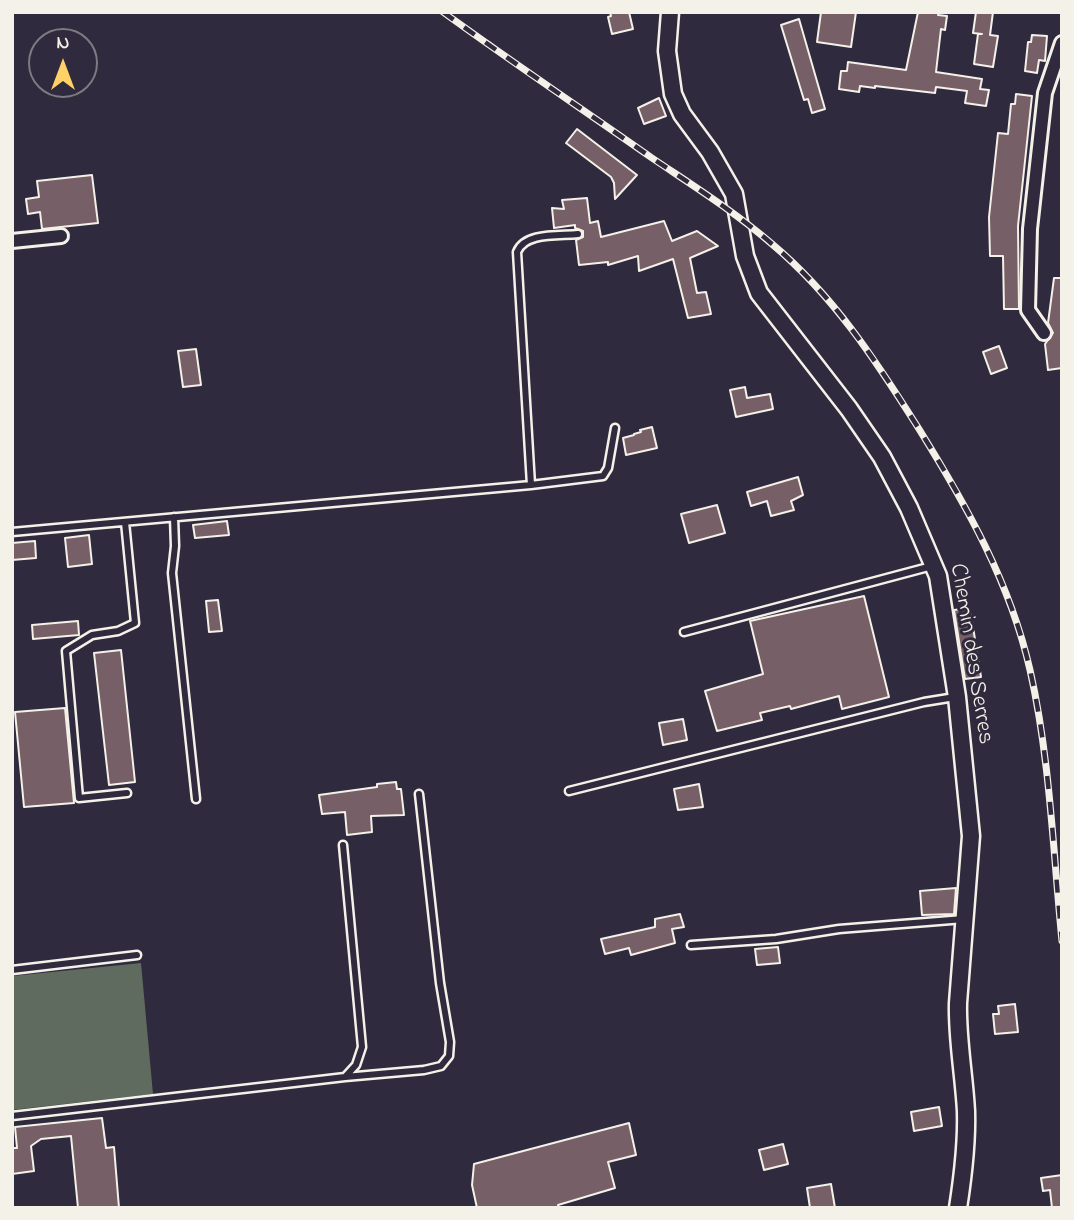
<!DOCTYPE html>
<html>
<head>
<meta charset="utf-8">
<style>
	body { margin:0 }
	#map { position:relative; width:1074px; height:1220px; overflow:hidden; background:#2f2a3d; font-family:"Indie Flower",sans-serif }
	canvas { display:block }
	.frame { position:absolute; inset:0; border:14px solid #f4f1e8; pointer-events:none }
	.north { position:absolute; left:28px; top:28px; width:70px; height:70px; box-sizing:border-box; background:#2f2a3d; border:2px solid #7e7a81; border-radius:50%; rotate:0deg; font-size:19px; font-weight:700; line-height:28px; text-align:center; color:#f4f1e8 }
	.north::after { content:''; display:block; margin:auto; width:24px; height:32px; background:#ffd166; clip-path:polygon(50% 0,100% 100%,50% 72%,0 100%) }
</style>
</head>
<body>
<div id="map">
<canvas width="1074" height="1220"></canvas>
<div class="frame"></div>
<div class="north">N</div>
</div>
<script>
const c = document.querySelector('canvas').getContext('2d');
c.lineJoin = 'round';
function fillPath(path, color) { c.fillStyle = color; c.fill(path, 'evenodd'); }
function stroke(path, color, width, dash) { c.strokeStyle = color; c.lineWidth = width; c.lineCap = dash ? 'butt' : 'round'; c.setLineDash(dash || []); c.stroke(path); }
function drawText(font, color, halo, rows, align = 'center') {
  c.font = font + ' "Indie Flower",sans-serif'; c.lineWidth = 6; c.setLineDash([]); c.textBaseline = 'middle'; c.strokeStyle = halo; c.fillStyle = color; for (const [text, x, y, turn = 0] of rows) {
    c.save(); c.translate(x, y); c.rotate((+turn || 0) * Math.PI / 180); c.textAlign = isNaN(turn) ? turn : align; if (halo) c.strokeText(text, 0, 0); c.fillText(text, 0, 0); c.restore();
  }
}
fillPath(new Path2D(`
	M141,963L153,1094L12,1110V976Z`), '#606b5f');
const building = new Path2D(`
	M610,12H629L633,29L612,34L608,17L611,16Z
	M821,12H856L851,47L817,42Z
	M918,12H939L938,15L947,16L945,30L941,29L936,72L982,79L980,89L989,90L986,106L965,103L967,91L936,87L935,93L875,86V88L860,86L859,92L839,89L841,71H847L848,62L906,70Z
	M976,12H993L990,35L998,36L993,67L974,64L978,34H982L973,33Z
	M799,19L825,109L812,113L808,99L804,100L781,25Z
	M1032,35L1047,36L1045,61L1039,60L1037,73L1025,71L1028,42H1031Z
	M1016,94L1032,96L1018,226L1019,309H1004L1003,256H990L989,217L998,133L1008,134L1011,104H1015Z
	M659,98L666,116L644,124L638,108Z
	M577,129L637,175L615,199L614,183L611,177L566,143Z
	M92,175L98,223L42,229L40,212L28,214L26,199L39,197L37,181Z
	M587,198L590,223L598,221L601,237L664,221L672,241L697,231L718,246L690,258L697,293L706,292L711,314L688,318L673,259L639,271L638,256L608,265V262L579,265L576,240L583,237V231L575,228V225L554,228L552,208L564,209L562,200Z
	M1054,278H1062V368L1048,370L1045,344L1053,333L1048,323Z
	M999,346L1007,368L991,374L983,352Z
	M196,349L201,385L183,387L178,351Z
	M745,387L747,398L770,394L773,409L736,417L730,390Z
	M652,427L657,448L626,455L623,438L634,435V434L641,432L640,430Z
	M798,477L803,495L791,501L794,510L771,516L767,501L751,506L747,492Z
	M717,505L725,533L689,543L681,514Z
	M227,521L229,535L195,538L193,525Z
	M89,535L92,564L68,567L65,538Z
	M35,541L36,558L12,560V543Z
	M864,596L889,697L842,709L839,696L791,709L790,706L760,713L762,720L717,731L705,691L763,674L750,621Z
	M218,600L222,631L209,632L206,601Z
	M970,608L981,677L965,679L954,610Z
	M78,621L79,635L33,639L32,625Z
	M121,650L135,782L109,785L94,653Z
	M65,708L74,803L24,807L15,712Z
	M683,719L687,740L663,745L659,723Z
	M396,782L397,789H401L404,815L371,816L372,832L347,835L345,812L322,814L319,795L377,787V784Z
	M699,784L703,807L678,810L674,789Z
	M956,888L954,914L922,915L920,891Z
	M680,914L684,927L672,929L675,943L631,955L629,948L605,954L601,939L655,927V919Z
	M778,947L780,963L757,965L755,949Z
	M1015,1004L1018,1032L995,1034L993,1014H999L998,1006Z
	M939,1107L942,1126L914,1131L911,1112Z
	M102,1118L106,1148L114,1147L119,1208H78L71,1136L41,1139L31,1146L34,1171L12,1174V1148H17L15,1127Z
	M629,1123L636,1155L608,1162L615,1188L558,1205L559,1208H477L472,1185L474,1164Z
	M783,1144L788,1164L764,1170L759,1150Z
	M1062,1175V1208H1052L1050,1190L1043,1191L1041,1178Z
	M831,1184L835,1208H810L807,1188Z`);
fillPath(building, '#775f67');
stroke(building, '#f4f1e8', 2);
const service = new Path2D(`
	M531,485L517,252C525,232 559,236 578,234
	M174,517L175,546L172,573L196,799
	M125,522L135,623L118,631L92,635L66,651L79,798L127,793
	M12,532L531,485L603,476L608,468L615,428
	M684,632L932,566
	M569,791L924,702L955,697
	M691,945L776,939L839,929L964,919
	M12,970L137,955
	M345,1077L424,1070L441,1066L449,1056L450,1042L440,983L419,794
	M12,1116L345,1077L356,1065L362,1047L343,845`);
const minor = new Path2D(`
	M12,241L61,236
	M1044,333L1028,310L1030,229L1045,93L1062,43`);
const tertiary = new Path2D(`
	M670,12L667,51L673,94L682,114L710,152L734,194L745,256L759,293L849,409L882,457L909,508L938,576L957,697L971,836L958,1003C957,1039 964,1074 966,1111C967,1143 963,1176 958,1208`);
stroke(service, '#f4f1e8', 11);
stroke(minor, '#f4f1e8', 18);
stroke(tertiary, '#f4f1e8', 21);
stroke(service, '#2f2a3d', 6);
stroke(minor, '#2f2a3d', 12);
stroke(tertiary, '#2f2a3d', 16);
const rail = new Path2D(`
	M443,12C512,62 582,109 652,158C692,185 735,212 772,244C834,296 876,361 919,429C966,505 1010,582 1030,670C1050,758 1053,851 1062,941`);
stroke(rail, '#f4f1e8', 7);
stroke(rail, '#2f2a3d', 4.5, [13]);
drawText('24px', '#f4f1e8', '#2f2a3d', [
	["Chemin des Serres",970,654,81]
]);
</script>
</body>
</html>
